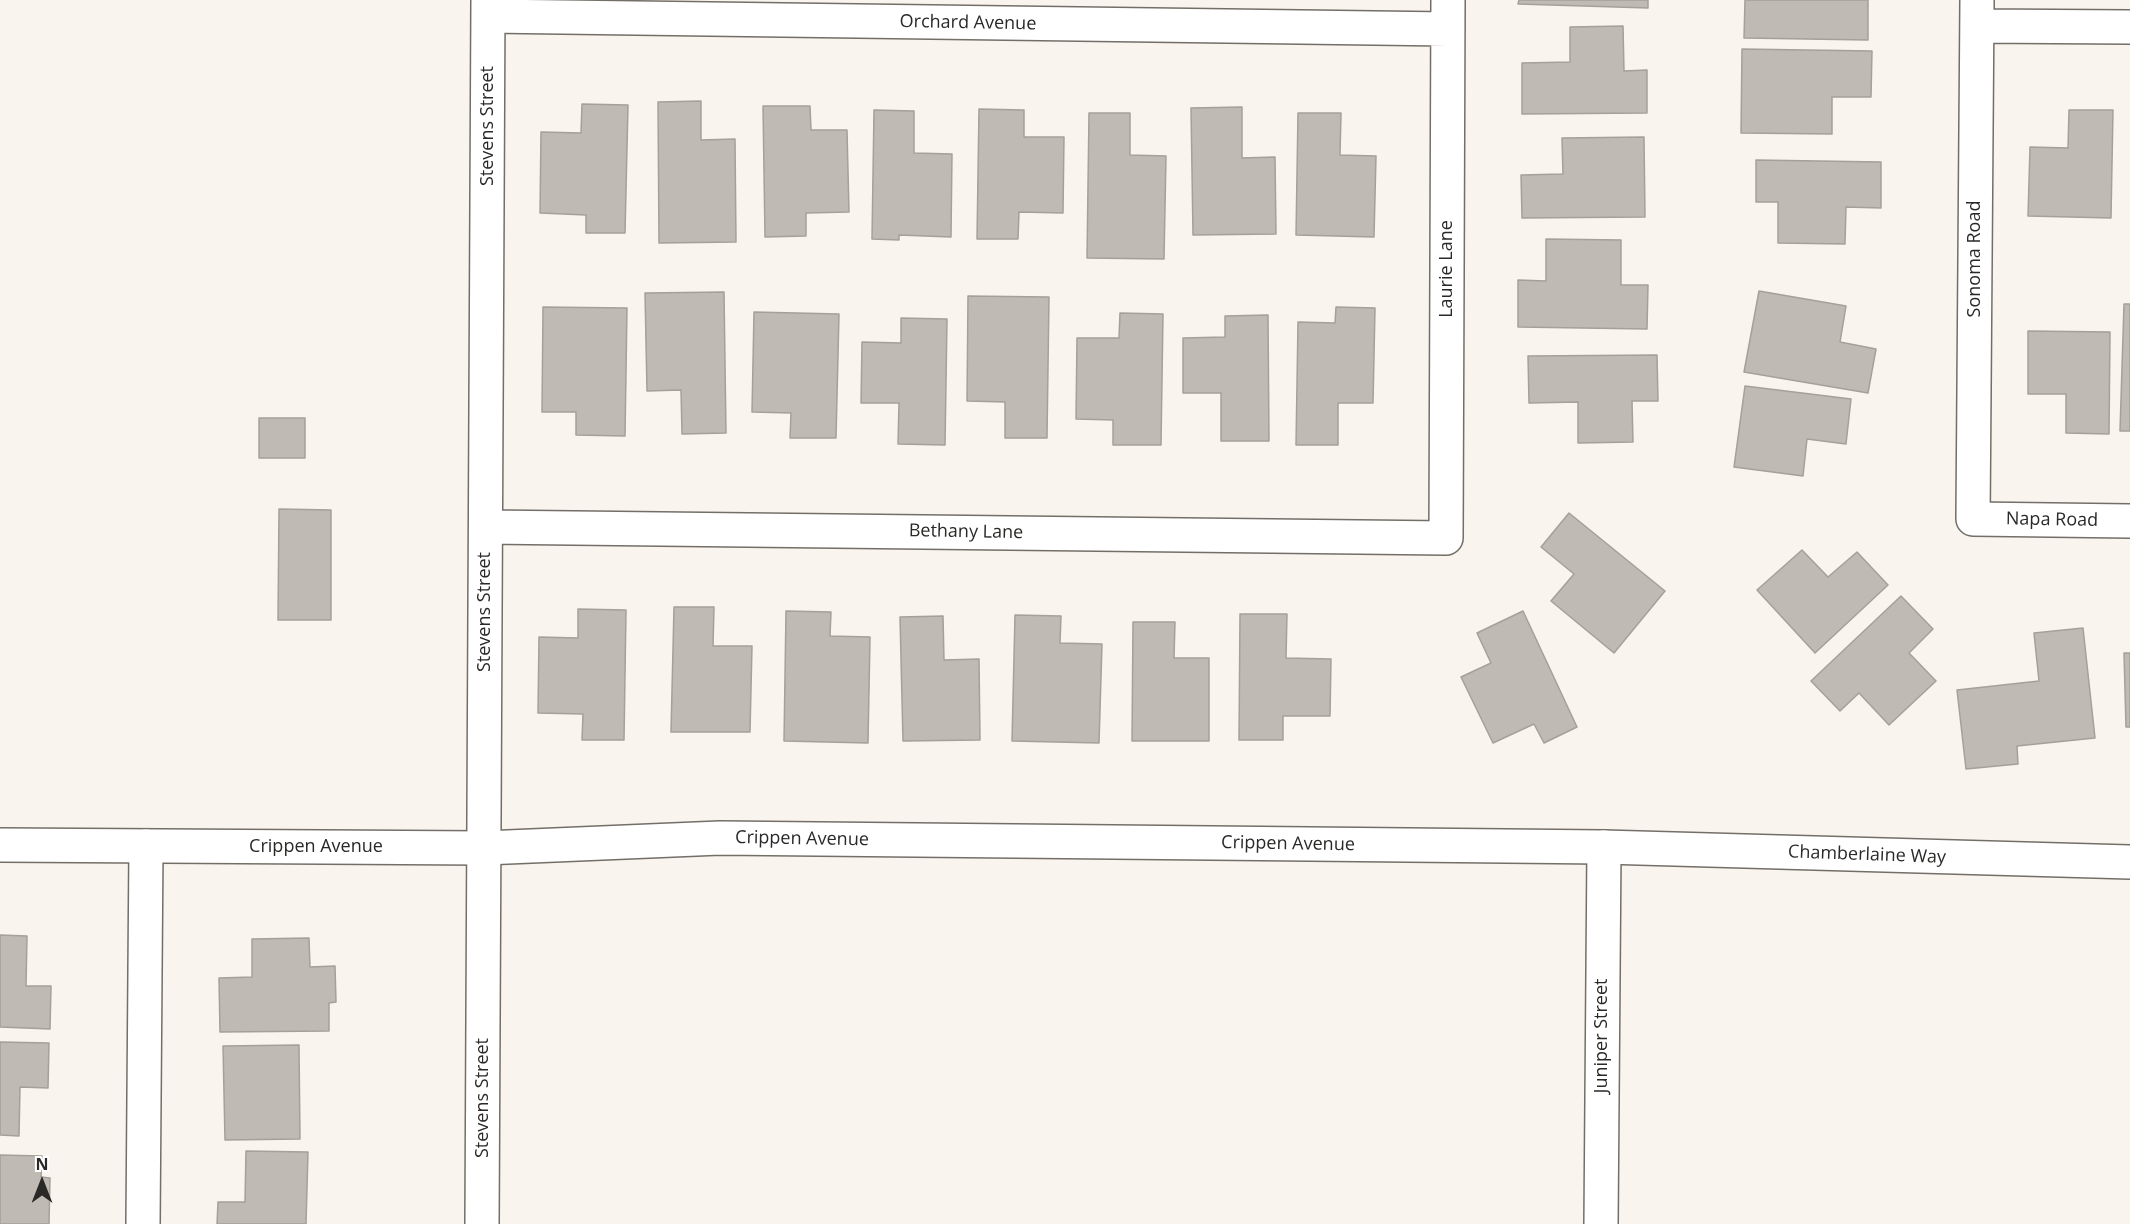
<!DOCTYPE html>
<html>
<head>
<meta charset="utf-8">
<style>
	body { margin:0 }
	#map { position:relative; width:2130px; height:1224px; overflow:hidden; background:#f9f4ed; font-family:"Open Sans",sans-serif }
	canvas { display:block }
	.north { position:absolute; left:12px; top:1152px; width:60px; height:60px; -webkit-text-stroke:4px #fff; paint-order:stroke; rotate:0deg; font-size:16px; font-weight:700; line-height:24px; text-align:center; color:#2b2927 }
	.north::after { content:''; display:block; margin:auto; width:21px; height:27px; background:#2b2927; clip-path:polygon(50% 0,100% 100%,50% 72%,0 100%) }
</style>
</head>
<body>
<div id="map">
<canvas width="2130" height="1224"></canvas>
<div class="north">N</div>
</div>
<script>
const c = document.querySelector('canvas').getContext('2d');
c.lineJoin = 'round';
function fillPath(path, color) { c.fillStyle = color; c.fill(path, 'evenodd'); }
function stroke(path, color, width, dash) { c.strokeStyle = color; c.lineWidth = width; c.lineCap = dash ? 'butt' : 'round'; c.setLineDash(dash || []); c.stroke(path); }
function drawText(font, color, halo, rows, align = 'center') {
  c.font = font + ' "Open Sans",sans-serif'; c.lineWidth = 6; c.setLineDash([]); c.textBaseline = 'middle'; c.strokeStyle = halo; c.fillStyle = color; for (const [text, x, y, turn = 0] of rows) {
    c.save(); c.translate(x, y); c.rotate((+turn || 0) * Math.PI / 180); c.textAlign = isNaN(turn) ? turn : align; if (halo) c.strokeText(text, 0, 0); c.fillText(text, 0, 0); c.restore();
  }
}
const building = new Path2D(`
	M1519,0H1648V8L1518,4Z
	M1745,0H1868V40L1744,38Z
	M1623,26L1624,71L1647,70V113L1522,114V63L1570,62V27Z
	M1742,49L1872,51L1871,97H1832V134L1741,133Z
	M701,101V140L735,139L736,242L659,243L658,102Z
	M582,104L628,105L625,233H586V215L540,213L541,132L581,133Z
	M763,106H810L811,130H847L849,212L806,213V236L765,237Z
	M1242,107V158L1275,157L1276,234L1193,235L1191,108Z
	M979,109L1024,110V137H1064L1063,213L1019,212L1018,239H977Z
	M874,110L914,111V153L952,154L951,237L899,235V240L872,239Z
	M2069,110H2113L2111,218L2028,216L2030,147L2068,148Z
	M1089,113H1130V155L1166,156L1164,259L1087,258Z
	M1298,113H1341L1340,155L1376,156L1374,237L1296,235Z
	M1644,137L1645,217L1522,218L1521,175L1563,174L1562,138Z
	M1756,160L1881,162V208L1846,207L1845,244L1778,243V202H1756Z
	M1546,239L1621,240V285H1648L1647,329L1518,327V280L1546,281Z
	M1759,291L1846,306L1840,342L1876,349L1868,393L1744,372Z
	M724,292L726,433L682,434L681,390L647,391L645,293Z
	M968,296L1049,297L1047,438H1005V402L967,401Z
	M2124,304H2130V431H2120Z
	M543,307L627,308L625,436L576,435V412H542Z
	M1336,307L1375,308L1373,403H1338V445H1296L1298,322L1335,323Z
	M754,312L839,314L836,438H790L791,413L752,412Z
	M1120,313L1163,314L1161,445H1113V420L1076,419L1077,338H1119Z
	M1268,315L1269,441H1221V393H1183V338L1225,337V316Z
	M901,318L947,319L945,445L898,444L899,403H861L862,342L901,343Z
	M2028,331L2110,332L2109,434L2066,433V394H2028Z
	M1657,355L1658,401H1632L1633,442L1578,443V402L1529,403L1528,356Z
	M1745,386L1851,399L1846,444L1807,439L1803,476L1734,467Z
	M259,418H305V458H259Z
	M279,509L331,510V620H278Z
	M1569,513L1665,591L1614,653L1551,601L1574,574L1541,547Z
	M1802,550L1828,577L1857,552L1888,585L1815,653L1757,590Z
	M1901,596L1933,629L1909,653L1936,681L1889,725L1859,693L1840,711L1811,681Z
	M674,607H714L713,646H752L750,732H671Z
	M578,609L626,610L624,740H582L583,714L538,713L539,637L578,638Z
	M786,611L831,612L830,636L870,637L868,743L784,741Z
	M1523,611L1577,727L1544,743L1534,724L1493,743L1461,677L1491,663L1477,633Z
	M1240,614H1287L1286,658L1331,659L1330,716H1283V740H1239Z
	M1015,615L1061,616L1060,643L1102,644L1099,743L1012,741Z
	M943,616L944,660L979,659L980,740L903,741L900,617Z
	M1133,622H1175L1174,658H1209V741H1132Z
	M2083,628L2095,738L2017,746L2018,764L1966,769L1957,690L2039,681L2034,633Z
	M2124,653H2130V727H2126Z
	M0,935L27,936L26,986H51L50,1029L0,1027Z
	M309,938L310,967L335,966L336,1002L329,1003V1031L220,1032L219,978L252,977V939Z
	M0,1042L49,1043L48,1088L20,1087L19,1136L0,1135Z
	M299,1045L300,1139L225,1140L223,1046Z
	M246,1151L308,1152L306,1224H217L218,1202H245Z
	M0,1155L42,1156L41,1177L50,1178L49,1224H0Z`);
fillPath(building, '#bfbab3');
stroke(building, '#a5a09a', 1.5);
const street = new Path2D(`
	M1977,0L1973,519L2130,521
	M488,16L1448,29
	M1977,26L2130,27
	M486,527L1446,538L1448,0
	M143,1224L146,846
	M482,1224L488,0
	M1601,1224L1604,847`);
const secondary = new Path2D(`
	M0,845L484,848L720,838L1604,847L2130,862`);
stroke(street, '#736f68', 36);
stroke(secondary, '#736f68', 36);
stroke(street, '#fff', 33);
stroke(secondary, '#fff', 33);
drawText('18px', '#2b2927', '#fff', [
	["Orchard Avenue",968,23,1],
	["Stevens Street",488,126,-90],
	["Sonoma Road",1975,259,-90],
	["Laurie Lane",1447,269,-90],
	["Napa Road",2052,520,1],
	["Bethany Lane",966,532,1],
	["Stevens Street",485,612,-90],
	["Crippen Avenue",802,839,1],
	["Crippen Avenue",1288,844,1],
	["Crippen Avenue",316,847],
	["Chamberlaine Way",1867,855,2],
	["Juniper Street",1602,1036,-90],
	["Stevens Street",483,1098,-90]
]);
</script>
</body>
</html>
